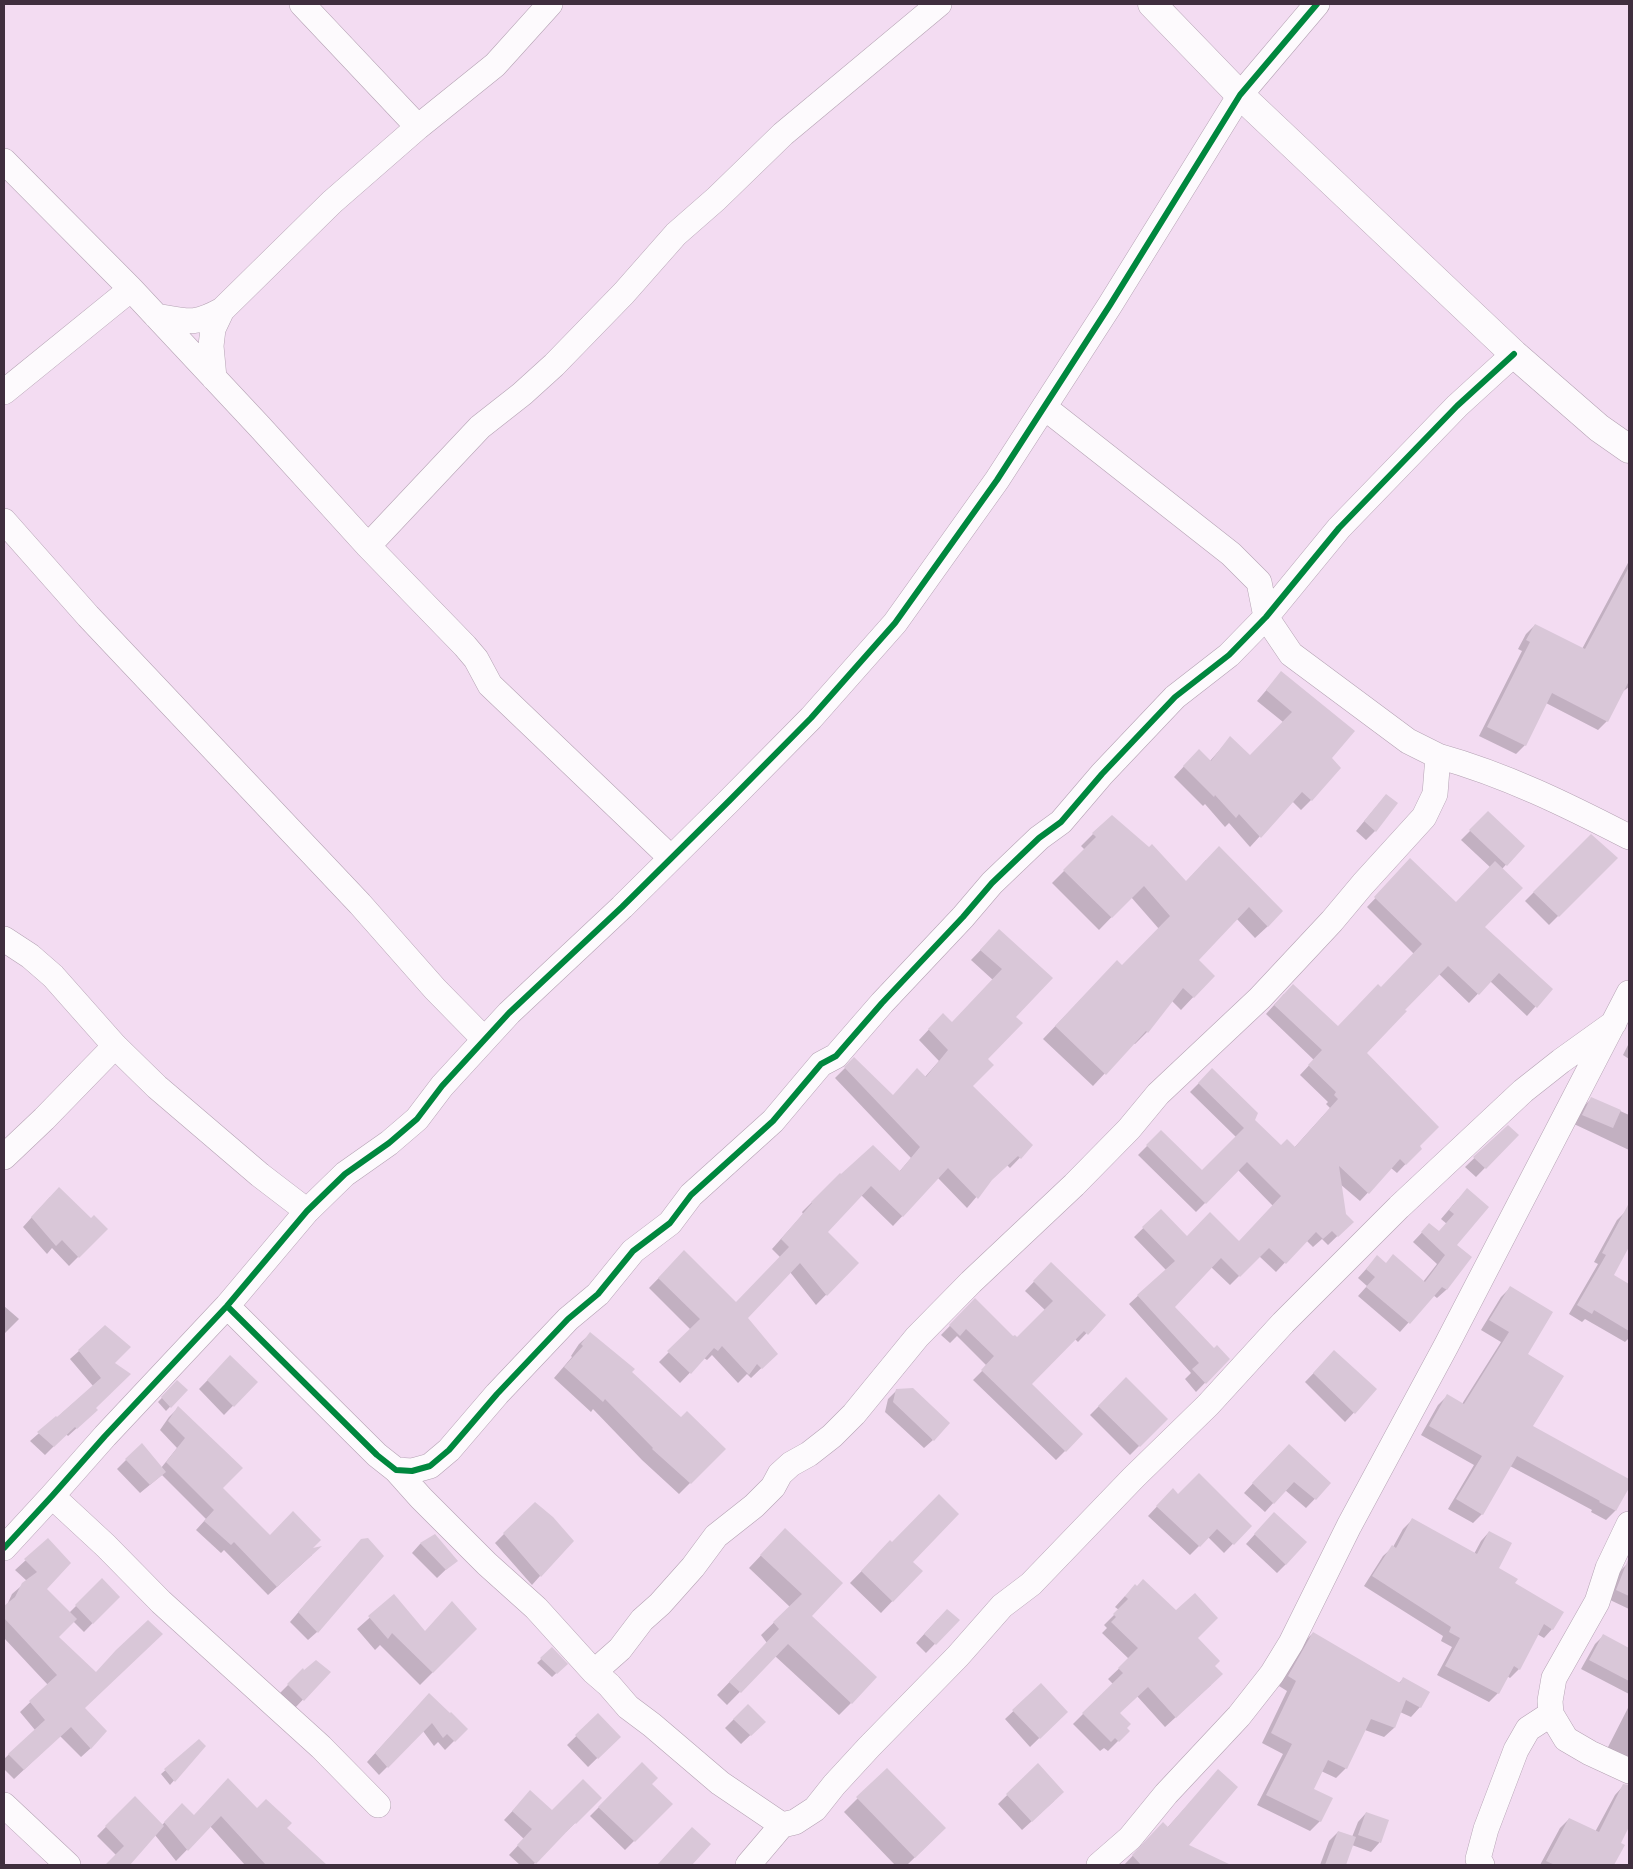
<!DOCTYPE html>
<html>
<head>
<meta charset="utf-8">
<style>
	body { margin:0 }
	#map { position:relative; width:1633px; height:1869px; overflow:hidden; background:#f3dcf2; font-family:"Zilla Slab",serif }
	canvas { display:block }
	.frame { position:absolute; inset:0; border:5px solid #3f2e3e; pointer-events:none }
</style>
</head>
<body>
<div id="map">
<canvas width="1633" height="1869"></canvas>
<div class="frame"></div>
</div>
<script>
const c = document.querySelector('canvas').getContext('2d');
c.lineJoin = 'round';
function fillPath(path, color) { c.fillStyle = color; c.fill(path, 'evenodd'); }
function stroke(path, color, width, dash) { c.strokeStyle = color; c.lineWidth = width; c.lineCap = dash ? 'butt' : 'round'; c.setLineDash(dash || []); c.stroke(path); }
fillPath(new Path2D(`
	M1629,561V687L1622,692L1607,721L1598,730L1546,703L1525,745L1516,754L1479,736L1522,651L1518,649L1526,634L1535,625L1582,649Z
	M1281,673L1330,759L1311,800L1301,810L1292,801L1250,847L1229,823L1225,827L1205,804L1203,806L1174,777L1199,750L1210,761L1230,738L1250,757L1283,722L1257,701Z
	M1386,795L1375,831L1366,840L1356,831Z
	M1488,813L1523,846L1502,869L1483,927L1551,989L1527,1016L1490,981L1469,1003L1439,974L1403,1010L1365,1053L1420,1149L1397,1173L1391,1168L1360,1201L1340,1184L1345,1215L1352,1222L1328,1245L1322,1239L1313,1247L1306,1240L1276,1272L1259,1256L1230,1285L1211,1267L1174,1307L1214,1350L1228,1359L1196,1392L1185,1379L1191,1373L1129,1304L1166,1270L1134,1237L1161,1211L1187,1238L1239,1243L1273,1206L1238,1170L1196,1212L1138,1155L1161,1132L1202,1172L1236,1137L1190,1092L1212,1070L1253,1120L1281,1147L1294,1148L1330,1108L1326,1104L1328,1102L1300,1075L1314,1060L1266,1014L1284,994L1338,1027L1381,989L1414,954L1367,907L1387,886L1456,904L1491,868L1461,840Z
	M1093,834L1186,882L1206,860L1268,926L1255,938L1236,918L1197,960L1213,976L1181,1010L1172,1001L1147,1032L1135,1044L1133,1043L1093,1086L1043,1039L1105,974L1122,966L1159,929L1131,897L1099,930L1052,883L1085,850L1081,846Z
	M1591,835L1616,858L1549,925L1525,901Z
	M999,931L1014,1017L986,1059L971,1086L1032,1145L1010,1168L1007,1165L989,1182L967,1208L938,1178L893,1226L861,1195L826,1233L857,1263L816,1305L790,1272L747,1318L776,1354L751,1378L747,1374L738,1383L712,1355L707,1360L704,1358L680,1383L659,1362L691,1330L649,1288L684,1252L736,1304L781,1258L772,1249L803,1214L802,1212L840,1174L899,1172L911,1158L835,1078L854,1059L892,1096L925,1077L939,1061L919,1040L933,1025L951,1024L993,980L971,960Z
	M1629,1043V1059L1623,1055Z
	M1592,1098L1629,1115V1150L1574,1124L1583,1107Z
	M1508,1126L1517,1135L1476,1177L1465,1167Z
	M50,1197L106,1229L69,1266L52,1248L47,1254L23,1227Z
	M1458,1199L1455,1245L1471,1257L1446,1290L1437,1298L1433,1295L1400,1332L1358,1296L1367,1286L1358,1278L1377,1257L1385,1264L1423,1282L1437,1264L1413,1242L1429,1225L1439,1232L1447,1224L1441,1219Z
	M1626,1211L1629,1212V1245L1612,1276L1629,1286V1338L1625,1342L1585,1319L1582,1322L1569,1314L1598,1264L1594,1262L1617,1220Z
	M1051,1264L1104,1315L1078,1342L1075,1339L1030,1384L1082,1434L1056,1460L973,1380L987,1366L957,1336L950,1343L941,1335L975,1300L1013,1338L1017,1339L1045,1310L1025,1291Z
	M1510,1288L1526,1354L1531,1426L1629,1480V1485L1615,1511L1606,1520L1591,1512L1592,1510L1510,1466L1482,1514L1473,1523L1448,1509L1474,1465L1421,1435L1438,1405L1447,1396L1462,1404L1501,1342L1481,1330L1501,1297Z
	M4,1306L19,1319L4,1334Z
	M590,1334L681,1419L724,1449L679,1494L642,1460L593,1409L591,1412L554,1378L572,1357L571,1356L579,1344Z
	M79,1351L113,1363L94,1408L88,1418L68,1436L66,1434L45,1455L30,1441L93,1386L70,1359Z
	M1334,1352L1376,1389L1345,1422L1305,1382Z
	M230,1357L256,1382L224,1415L199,1389Z
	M1126,1379L1166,1419L1130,1455L1090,1415Z
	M177,1382L186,1390L166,1411L158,1402Z
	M897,1390L933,1440L924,1448L885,1412L888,1399Z
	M178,1408L222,1488L270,1536L310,1549L312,1555L268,1595L224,1550L221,1553L196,1530L206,1519L162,1475L140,1493L117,1469L141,1445L161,1468L177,1448L160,1430L169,1417Z
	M1280,1454L1330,1483L1306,1508L1285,1490L1265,1512L1244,1493Z
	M1178,1495L1250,1526L1224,1553L1208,1537L1190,1555L1148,1516L1164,1499Z
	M535,1503L540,1576L532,1585L495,1543Z
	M1412,1520L1474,1554L1481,1541L1489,1532L1497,1568L1514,1583L1552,1629L1544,1638L1537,1634L1519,1669L1510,1678L1507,1676L1498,1693L1489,1702L1437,1675L1452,1647L1441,1641L1443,1636L1364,1586L1383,1556L1393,1547L1403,1529Z
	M1266,1522L1286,1564L1277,1573L1246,1544Z
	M785,1530L810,1616L851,1703L839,1715L775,1656L727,1705L717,1695L767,1643L761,1635L790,1607L749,1568Z
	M435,1535L456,1560L437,1578L412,1553L420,1544Z
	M48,1540L46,1589L69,1613L102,1580L118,1597L84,1632L73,1621L58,1637L95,1673L84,1709L91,1748L81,1757L60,1736L14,1779L4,1769V1759L35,1730L20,1712L48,1685L4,1638V1607L7,1605L12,1594L27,1581L15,1570Z
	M890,1542L921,1571L881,1613L850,1583Z
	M352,1550L317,1632L308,1640L290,1622Z
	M1627,1564L1629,1565V1609L1608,1599L1618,1573Z
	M394,1596L424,1632L476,1629L420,1685L380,1645L375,1650L357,1629Z
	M1125,1596L1196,1638L1213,1666L1211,1685L1165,1727L1137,1696L1119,1713L1128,1731L1108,1751L1104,1748L1100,1751L1073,1724L1113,1684L1108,1679L1129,1659L1102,1633L1107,1628L1104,1625L1119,1610L1115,1607Z
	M938,1619L958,1620L926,1653L916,1643Z
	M1313,1633L1399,1683L1403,1679L1420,1707L1411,1717L1400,1712L1394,1728L1384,1737L1365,1730L1346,1768L1336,1778L1321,1771L1312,1789L1320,1821L1310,1831L1257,1805L1283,1754L1262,1743L1287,1691L1279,1686L1303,1643Z
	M1603,1636L1629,1649V1694L1581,1669L1595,1644Z
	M552,1649L566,1664L552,1677L537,1663Z
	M303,1670L329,1672L294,1709L279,1694Z
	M1041,1685L1066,1712L1030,1747L1005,1719Z
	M420,1704L466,1729L445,1750L438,1742L434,1746L423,1731L379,1775L367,1762Z
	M748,1705L764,1722L741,1744L725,1728Z
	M1629,1706V1760L1607,1749Z
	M598,1715L619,1737L588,1767L567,1745Z
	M199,1741L204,1746L170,1785L161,1774Z
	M642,1764L651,1784L671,1804L625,1850L590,1816Z
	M1038,1765L1054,1801L1022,1830L998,1804Z
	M887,1769L945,1828L907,1865H895L844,1812Z
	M1218,1771L1187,1845L1228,1865H1124L1154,1833L1167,1828Z
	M1624,1785L1629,1786V1824L1619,1843L1623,1845L1612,1865H1540L1560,1828L1569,1819L1595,1832L1615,1795Z
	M135,1797L162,1825L182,1805L194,1816L257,1810L285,1828L325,1865H245L210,1826L176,1861L155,1835L128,1865H107L116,1855L97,1836Z
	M600,1798L566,1832L565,1831L533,1865H520L509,1855L524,1839L504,1820L522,1801L552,1811Z
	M1366,1813L1387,1821L1379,1843L1371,1852L1352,1845L1344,1865H1320L1329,1841L1338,1832L1352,1837L1358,1822Z`), '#0003');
fillPath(new Path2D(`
	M1629,567V681L1608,722L1552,693L1526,746L1487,727L1530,642L1526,640L1535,624L1585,649Z
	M1281,671L1355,731L1332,758L1341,768L1312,801L1302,792L1261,838L1239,814L1236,818L1215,795L1214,797L1183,766L1199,749L1211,761L1230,736L1250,755L1292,712L1266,690Z
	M1386,794L1398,803L1376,832L1364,821Z
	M1488,811L1525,846L1507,866L1469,830Z
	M1112,815L1149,847L1152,844L1186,881L1219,846L1283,911L1268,927L1249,907L1199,960L1215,976L1194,998L1183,988L1148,1033L1146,1031L1106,1075L1055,1026L1117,960L1122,965L1170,916L1144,886L1112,918L1063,870L1096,837L1092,833Z
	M1591,834L1618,858L1559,917L1533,892Z
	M1410,858L1456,902L1495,861L1523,888L1485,927L1553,989L1537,1008L1499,973L1479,995L1448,966L1405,1010L1407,1011L1367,1053L1439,1127L1420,1146L1422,1149L1406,1165L1400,1159L1369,1194L1339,1166L1346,1214L1354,1222L1338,1237L1332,1231L1323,1239L1316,1232L1286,1264L1269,1248L1240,1277L1221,1258L1175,1307L1214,1348L1217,1345L1230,1359L1206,1384L1192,1369L1199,1363L1137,1295L1175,1261L1142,1227L1161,1209L1187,1236L1210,1212L1239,1241L1281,1196L1247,1162L1206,1204L1146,1145L1161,1130L1202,1170L1244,1128L1198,1083L1212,1068L1258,1113L1255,1120L1281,1145L1287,1139L1295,1147L1338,1099L1334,1095L1336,1092L1308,1065L1322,1050L1274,1005L1293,984L1338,1026L1378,984L1381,987L1422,944L1374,897Z
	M999,929L1053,978L1016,1017L1023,1023L988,1059L994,1065L973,1086L1033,1145L1021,1159L1018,1156L992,1180L978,1199L948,1168L903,1217L871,1186L828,1232L859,1263L827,1296L800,1263L748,1318L778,1354L762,1369L757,1364L749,1375L722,1346L718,1351L714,1348L691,1374L667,1351L700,1319L658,1278L684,1250L736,1302L789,1247L781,1239L812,1203L811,1202L840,1173L841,1174L873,1145L900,1171L920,1147L844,1067L854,1057L893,1095L917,1068L926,1077L948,1050L928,1029L943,1013L952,1022L1002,969L980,950Z
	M1591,1097L1621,1110L1613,1128L1582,1115Z
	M1508,1125L1519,1135L1486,1169L1473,1157Z
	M59,1187L91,1218L94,1215L108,1229L79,1258L62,1240L56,1246L31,1217Z
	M1467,1188L1489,1207L1457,1245L1472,1257L1447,1290L1442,1287L1410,1324L1366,1287L1375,1277L1366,1269L1377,1255L1386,1263L1393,1254L1425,1282L1445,1255L1421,1232L1429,1223L1439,1231L1454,1214L1449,1210Z
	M1629,1203V1247L1614,1275L1629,1284V1331L1594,1310L1592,1314L1577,1305L1606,1255L1602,1253Z
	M1051,1262L1106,1315L1088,1335L1084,1331L1032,1384L1083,1434L1066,1452L981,1370L994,1356L966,1329L960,1336L949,1325L975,1298L1013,1336L1015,1335L1017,1337L1053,1301L1033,1281Z
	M1510,1286L1553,1312L1528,1354L1564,1376L1533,1426L1629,1479V1488L1616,1511L1599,1502L1600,1501L1517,1456L1483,1515L1456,1499L1482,1456L1429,1426L1447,1394L1464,1404L1509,1332L1489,1320Z
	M105,1325L131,1347L115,1363L131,1374L96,1408L98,1410L77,1429L75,1427L54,1447L37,1432L56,1416L57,1417L101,1378L78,1350Z
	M590,1332L635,1369L632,1372L681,1417L687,1411L726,1449L691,1484L652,1449L653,1448L605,1399L603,1402L564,1367L583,1346L581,1344Z
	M1334,1350L1377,1389L1355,1414L1313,1373Z
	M230,1355L258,1382L234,1407L207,1380Z
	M1126,1377L1168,1419L1140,1447L1098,1406Z
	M177,1380L188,1390L171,1408L161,1397Z
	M913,1388L950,1423L934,1441L893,1402L896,1389Z
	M178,1406L243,1468L223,1488L270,1535L293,1511L321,1540L313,1548L322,1546L277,1587L234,1542L231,1545L204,1521L214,1510L166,1462L185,1438L168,1421Z
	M142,1443L166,1472L150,1485L125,1459Z
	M1289,1444L1331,1483L1316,1500L1294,1482L1274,1504L1252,1483Z
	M1199,1473L1252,1526L1234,1545L1217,1529L1200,1547L1156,1506L1173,1488L1178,1494Z
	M939,1494L959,1514L913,1562L923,1571L893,1602L861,1571L890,1540L892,1542Z
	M535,1502L553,1517L574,1541L541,1577L503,1533Z
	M1274,1512L1307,1542L1286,1565L1254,1534Z
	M1412,1518L1477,1554L1489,1531L1512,1543L1499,1568L1518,1579L1515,1583L1564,1612L1553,1630L1544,1624L1520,1670L1514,1666L1499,1694L1445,1666L1460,1638L1449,1632L1451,1627L1372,1576L1392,1545L1396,1548Z
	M785,1528L843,1583L812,1616L877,1677L852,1704L788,1644L741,1693L729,1682L779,1629L773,1622L802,1594L760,1555Z
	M435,1534L458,1561L446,1570L420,1543Z
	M48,1538L71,1563L47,1589L77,1619L59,1637L96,1672L116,1650L148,1620L163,1634L85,1708L107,1731L91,1749L71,1727L24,1770L8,1754L45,1720L29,1701L57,1675L4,1618V1606L15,1597L22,1583L37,1572L24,1559Z
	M368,1538L384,1556L318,1633L298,1612L361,1539Z
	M1629,1557V1596L1616,1590Z
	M102,1578L120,1597L93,1624L75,1605Z
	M1143,1579L1176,1610L1195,1593L1218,1618L1198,1638L1220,1661L1215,1666L1223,1674L1176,1718L1148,1687L1120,1713L1131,1724L1127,1728L1130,1731L1119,1742L1115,1738L1111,1742L1082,1713L1123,1673L1118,1668L1138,1648L1111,1622L1116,1617L1113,1614L1128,1599L1125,1596L1135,1584L1137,1586Z
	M394,1594L425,1631L452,1601L477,1629L433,1673L392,1633L388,1639L368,1616Z
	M947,1609L960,1620L936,1645L924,1634Z
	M1313,1632L1400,1683L1403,1677L1430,1692L1421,1708L1406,1700L1395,1728L1371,1719L1347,1769L1328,1760L1314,1789L1333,1798L1321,1822L1266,1795L1292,1744L1271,1733L1296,1681L1288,1676Z
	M1603,1634L1629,1648V1681L1589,1660Z
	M552,1647L568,1664L557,1674L540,1658Z
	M316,1660L331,1672L304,1701L287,1684L303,1668L304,1670Z
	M1041,1683L1068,1712L1040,1739L1012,1710Z
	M429,1693L450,1713L451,1712L468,1729L455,1742L447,1734L443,1738L432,1723L388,1768L375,1753Z
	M748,1704L766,1722L751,1736L733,1719Z
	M598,1713L621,1737L598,1759L575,1735Z
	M199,1739L206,1746L175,1782L164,1769Z
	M642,1762L658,1778L652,1784L673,1804L635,1842L598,1807Z
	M1038,1763L1064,1792L1032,1822L1006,1794Z
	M887,1768L946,1828L915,1858L856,1797Z
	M1218,1769L1238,1787L1189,1845L1231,1865H1141L1132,1855L1163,1822L1168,1827Z
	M228,1778L257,1808L266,1799L292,1823L287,1828L327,1865H266L221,1816L188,1851L164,1822L182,1803L194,1815Z
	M583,1779L602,1798L576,1824L575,1823L536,1864L517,1845L532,1829L512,1811L530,1790L552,1810Z
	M1623,1784L1629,1785V1827L1621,1843L1625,1845L1614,1865H1555L1546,1861L1569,1818L1599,1832Z
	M135,1796L164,1826L130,1865H105L124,1846L105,1826Z
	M1366,1812L1389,1820L1381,1843L1358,1835Z
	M692,1827L711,1844L692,1865H657Z
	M1338,1831L1356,1837L1346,1865H1325Z`), '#d9c7d8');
const street = new Path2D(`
	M302,4L418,127
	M4,161L131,289L260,427L368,546L465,646L476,659L490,685L671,858
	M156,316C187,321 193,326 222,310L332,202L418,127L495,65L550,4
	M214,378L211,346L213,329L222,310
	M4,392L131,289
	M4,521L88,616L360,904L435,989L484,1039
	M368,546L480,427L522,394L554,365L624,293L676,234L716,199L783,134L939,4
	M1438,756C1506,775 1567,805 1629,837
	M4,939L30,956L53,976L115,1046L157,1087L260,1175L307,1211
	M4,1157L44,1119L115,1046
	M227,1306L377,1455L396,1470L412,1471L430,1466L449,1450L497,1394L568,1319L598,1294L633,1251L670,1223L691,1195L773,1121L821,1064L836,1056L882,1003L963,917L992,883L1039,838L1061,822L1102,774L1175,697L1229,655L1266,617L1339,528L1457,406L1514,354
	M396,1470L421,1498L487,1564L536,1608L594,1672L609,1685L628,1707L652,1725L720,1783L782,1825L795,1822L815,1809L834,1785L869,1747L958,1656L1002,1606L1031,1584L1134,1477L1208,1405L1283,1323L1399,1207L1523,1091L1561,1061L1614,1023
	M52,1496L106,1546L161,1602L321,1747L378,1805
	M1629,1524L1608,1568L1597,1602L1554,1678L1550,1701L1551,1714L1566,1739L1590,1753L1629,1771
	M4,1548L52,1496L105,1436L227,1306L307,1211L345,1174L389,1143L417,1119L442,1086L509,1013L622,907L729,801L811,718L895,623L997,480L1110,305L1240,95L1317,4
	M594,1672L620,1649L642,1620L660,1604L693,1567L716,1536L754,1506L773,1487L780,1474L791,1464L809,1454L832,1436L854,1414L917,1337L971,1282L1074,1185L1129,1129L1158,1094L1260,998L1332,921L1363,884L1424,817L1435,794L1438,756L1408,741L1291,654L1266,617L1259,582L1231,554L1044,407
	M4,1805L68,1865
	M748,1865L782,1825
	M1099,1865L1130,1838L1166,1794L1239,1716L1272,1674L1291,1643L1349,1526L1446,1346L1629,993
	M1482,1865L1478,1859L1486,1829L1516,1750L1528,1729L1551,1714`);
const secondary = new Path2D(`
	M1152,4L1240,95L1514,354L1599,428L1629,449`);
stroke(street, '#b4a2b3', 26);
stroke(secondary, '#b4a2b3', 29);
stroke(street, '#fdfafd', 25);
stroke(secondary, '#fdfafd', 28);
stroke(new Path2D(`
	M227,1306L377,1455L396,1470L412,1471L430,1466L449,1450L497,1394L568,1319L598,1294L633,1251L670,1223L691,1195L773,1121L821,1064L836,1056L882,1003L963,917L992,883L1039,838L1061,822L1102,774L1175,697L1229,655L1266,617L1339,528L1457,406L1514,354
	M4,1548L52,1496L105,1436L227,1306L307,1211L345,1174L389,1143L417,1119L442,1086L509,1013L622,907L729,801L811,718L895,623L997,480L1110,305L1240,95L1317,4`), '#00873e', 6);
</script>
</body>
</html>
